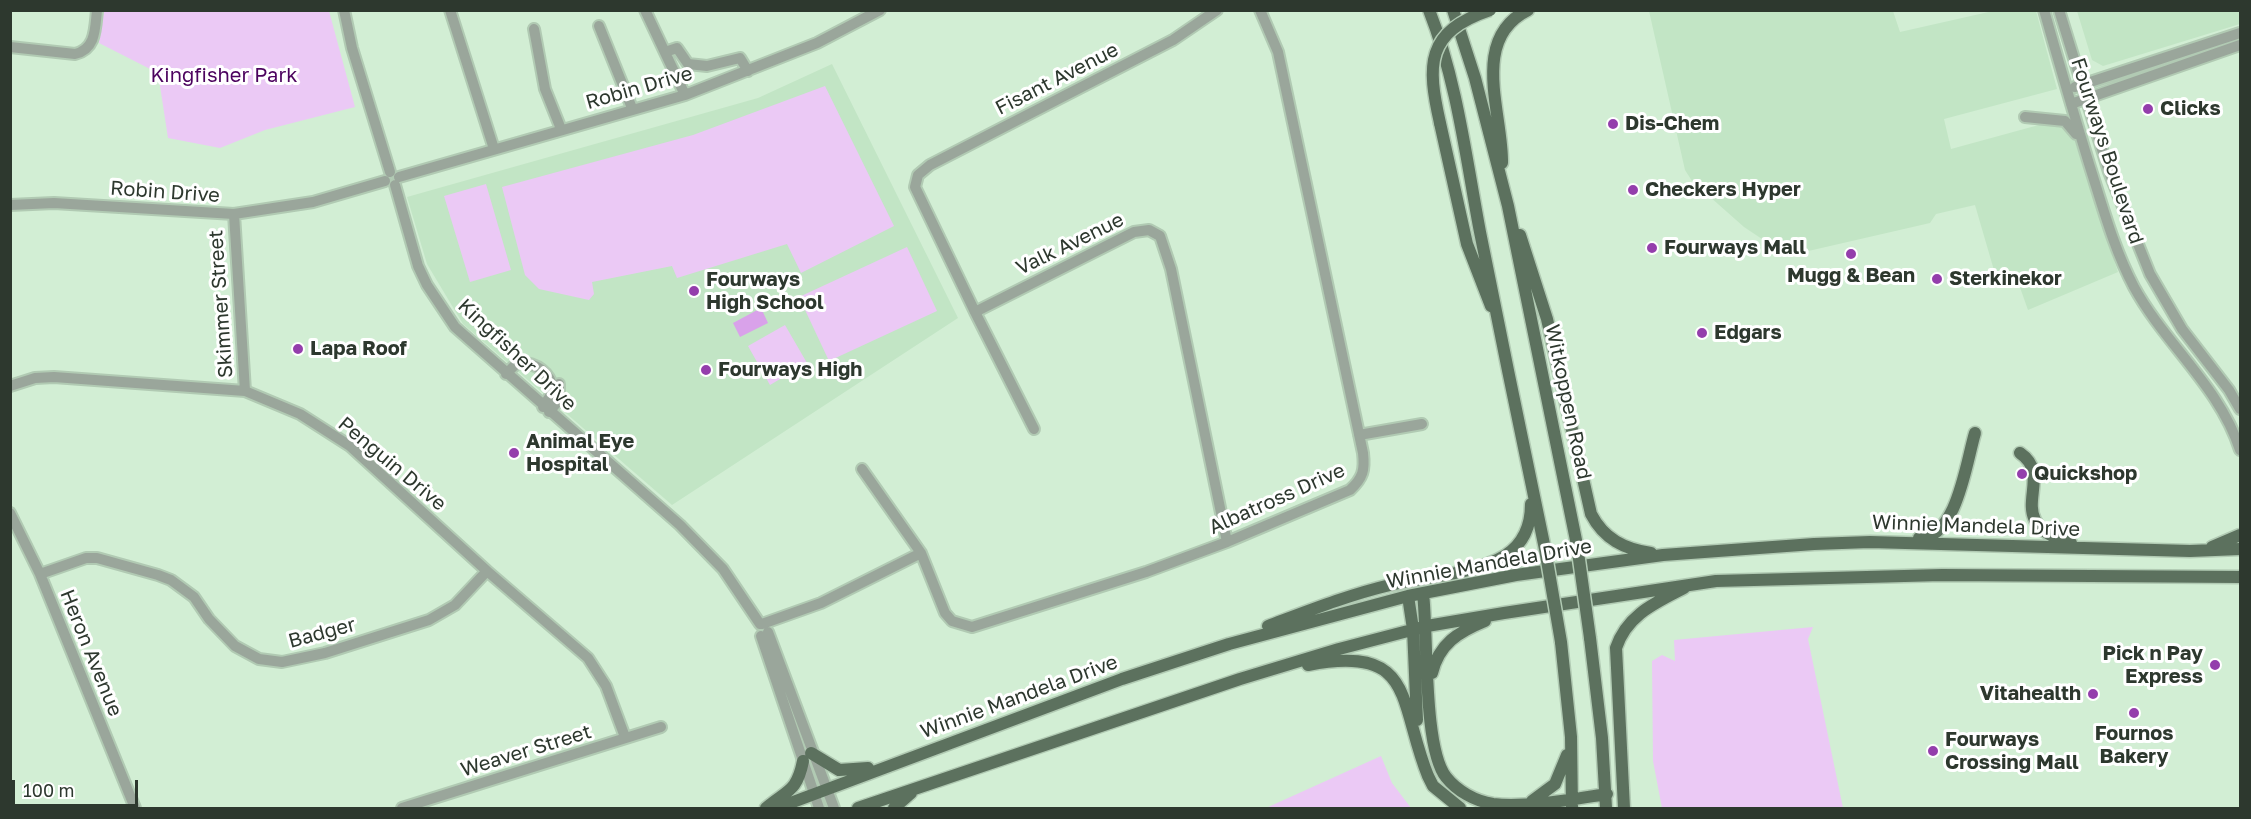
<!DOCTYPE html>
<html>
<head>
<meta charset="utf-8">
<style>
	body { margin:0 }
	#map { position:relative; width:2251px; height:819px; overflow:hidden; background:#d2eed4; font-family:"Golos Text",sans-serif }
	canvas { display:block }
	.frame { position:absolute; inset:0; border:12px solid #2d382e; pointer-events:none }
	.scale { position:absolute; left:12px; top:780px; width:126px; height:27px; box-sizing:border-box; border:3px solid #2d382e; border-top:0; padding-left:8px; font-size:18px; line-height:21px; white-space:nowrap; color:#2d382e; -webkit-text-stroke:4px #fff; paint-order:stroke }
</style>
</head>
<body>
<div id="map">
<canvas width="2251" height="819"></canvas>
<div class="frame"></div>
<div class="scale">100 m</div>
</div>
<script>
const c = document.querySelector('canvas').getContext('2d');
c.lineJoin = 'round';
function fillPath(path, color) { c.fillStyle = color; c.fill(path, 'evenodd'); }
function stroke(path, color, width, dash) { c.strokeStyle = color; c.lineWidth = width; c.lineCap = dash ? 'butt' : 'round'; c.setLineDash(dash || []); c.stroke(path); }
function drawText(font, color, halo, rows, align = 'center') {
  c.font = font + ' "Golos Text",sans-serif'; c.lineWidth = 6; c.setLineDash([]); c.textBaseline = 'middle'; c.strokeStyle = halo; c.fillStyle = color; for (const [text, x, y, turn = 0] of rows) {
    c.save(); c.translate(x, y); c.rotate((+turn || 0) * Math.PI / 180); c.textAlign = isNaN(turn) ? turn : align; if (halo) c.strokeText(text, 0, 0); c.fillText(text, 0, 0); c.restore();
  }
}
fillPath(new Path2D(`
	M1649,11H1893L1900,32L1993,11H2036L2057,89L1944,119L1951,149L2057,120L2071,129L2118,272L2028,310L2017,279L1998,284L1975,205L1936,214L1930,223L1791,255L1783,253L1744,227L1692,181L1685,170Z
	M2077,11H2240V24L2103,66L2092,60Z
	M832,64L958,318L672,505L463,324L427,264L407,197L758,98Z`), '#c2e5c5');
fillPath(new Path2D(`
	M104,11H329L355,107L265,130L220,148L168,138L158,73L99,43Z
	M825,86L894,226L801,273L787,244L677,278L672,266L592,282L594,294L589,300L539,289L525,275L502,187L693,135Z
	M486,184L511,270L470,282L444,196Z
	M907,247L937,311L829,361L799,297Z
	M785,325L807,363L770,385L748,346Z
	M1813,627L1808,639L1843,808H1662L1653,761L1652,661L1662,655L1675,661L1674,640Z
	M1381,756L1392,783L1411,808H1266Z`), '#ebc9f5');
fillPath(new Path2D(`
	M761,308L768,323L740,337L733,323Z`), '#d9a2ea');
const minor = new Path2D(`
	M344,10L352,48L390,172
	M450,10L494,149
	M645,10L685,95
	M1217,10L1173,40L930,165L918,175L915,187L975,312L1134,232L1149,230L1160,236L1171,269L1227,542
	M2044,10C2059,63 2074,115 2090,167C2103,208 2114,249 2134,287C2165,344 2220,387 2240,450
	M2059,10L2109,172L2150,274L2182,329L2229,390L2240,409
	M599,26L632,108
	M534,29L545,89L561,129
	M10,47L75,54C96,49 95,29 97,10
	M665,52L677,48L688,64L707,66L740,58L748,71
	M2075,87L2240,33
	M2071,104L2240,45
	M2025,117L2065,121L2076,134
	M399,177L685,95L817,43L880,10
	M395,185L418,266L427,285L455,327L680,525L723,569L760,624
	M10,205L54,203L234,214L313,202L385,181
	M234,214L245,391
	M975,312L1034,429
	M506,374L518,362C536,363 549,371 554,390L543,407
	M10,386L35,378L54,377L245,391L300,414L350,446L487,571L588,658L606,686L625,737
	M549,412L559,400V384
	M1359,435L1422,424
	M862,469L921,553L945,613L952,621L972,627L1146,572L1227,542L1350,490C1363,478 1365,470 1363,453L1278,52L1260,10
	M10,513L40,574L135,808
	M40,574L86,558H97L158,575L171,580L194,597L209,619L235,646L259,659L282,662L325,653L429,620L455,605L487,571
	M762,624L821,603L921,553
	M768,632L834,808
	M761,636L819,808
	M402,808L661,727`);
const major = new Path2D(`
	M1429,10C1457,81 1466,158 1480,232C1501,338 1523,443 1545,549
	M1453,10L1475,78L1508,206L1577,545
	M1440,123L1467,244L1491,306
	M1502,163C1503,114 1469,39 1528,10
	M1520,235L1547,319L1591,514C1604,539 1624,549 1651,553
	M2020,453C2058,479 1997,522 2071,543
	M1919,538C1957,538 1966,463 1975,433
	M2212,547L2240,535
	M1423,593C1428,635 1423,748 1446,777C1457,791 1475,801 1493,804C1526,808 1574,799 1607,794
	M1408,596L1413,629L1417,720
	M1268,626C1308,611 1348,595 1390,585C1425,577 1476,574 1506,555C1524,543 1531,525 1531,504
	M1590,638L1602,738L1606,808
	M1561,642L1571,737L1572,808
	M1308,665C1416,644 1398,702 1428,776L1433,786L1460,808
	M1432,673C1439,644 1458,632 1485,621
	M811,753L839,770L868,768
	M1532,801L1555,784L1567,755
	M766,808C787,790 797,792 803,761
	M777,808L1122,679L1229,644L1408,596L1516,575L1663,555L1814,544L1870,542L2190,551L2240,549
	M858,808L1240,679L1339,649L1427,626L1504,613L1716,581L1942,575L2240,577
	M894,808L911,793
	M1624,808L1616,648C1627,615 1655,603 1684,588`);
stroke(minor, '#b1cab3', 14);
stroke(major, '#b1cab3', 15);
stroke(minor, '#9aa69b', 10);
stroke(major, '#5c715e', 12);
const majorBridge = new Path2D(`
	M1440,123C1427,65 1425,32 1490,10
	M1577,545L1590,638
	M1545,549L1561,642`);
stroke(majorBridge, '#b1cab3', 15, []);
stroke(majorBridge, '#5c715e', 12);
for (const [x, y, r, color] of [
	[2148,109,6,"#943eac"],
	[1613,124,6,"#943eac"],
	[1633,190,6,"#943eac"],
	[1652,248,6,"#943eac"],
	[1851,254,6,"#943eac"],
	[1937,279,6,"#943eac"],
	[694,291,6,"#943eac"],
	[1702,333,6,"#943eac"],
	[298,349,6,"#943eac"],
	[706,370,6,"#943eac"],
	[514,453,6,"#943eac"],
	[2022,474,6,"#943eac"],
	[2215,665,6,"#943eac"],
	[2093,694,6,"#943eac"],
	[2134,713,6,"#943eac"],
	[1933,751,6,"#943eac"]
]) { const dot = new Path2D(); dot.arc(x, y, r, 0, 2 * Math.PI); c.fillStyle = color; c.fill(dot); stroke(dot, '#fff', 2); }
drawText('20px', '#4c035e', '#fff', [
	["Kingfisher Park",224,76]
]);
drawText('20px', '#2d382e', '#fff', [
	["Fisant Avenue",1057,79,-27],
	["Robin Drive",639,88,-16],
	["Fourways Boulevard",2107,151,72],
	["Robin Drive",165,192,4],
	["Valk Avenue",1070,244,-26],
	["Skimmer Street",221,304,-94],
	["Kingfisher Drive",517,355,43],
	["Witkoppen Road",1568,402,78],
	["Penguin Drive",392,464,40],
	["Albatross Drive",1277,499,-24],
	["Winnie Mandela Drive",1976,526,2],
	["Winnie Mandela Drive",1489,564,-10],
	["Badger",322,633,-15],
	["Heron Avenue",91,653,68],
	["Winnie Mandela Drive",1019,697,-20],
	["Weaver Street",526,751,-17]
]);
drawText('bold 20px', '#2d382e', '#fff', [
	["Clicks",2160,109],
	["Dis-Chem",1625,124],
	["Checkers Hyper",1645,190],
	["Fourways Mall",1664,248],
	["Mugg & Bean",1851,276,"center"],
	["Sterkinekor",1949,279],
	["Fourways",706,280],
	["High School",706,303],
	["Edgars",1714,333],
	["Lapa Roof",310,349],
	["Fourways High",718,370],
	["Animal Eye",526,442],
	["Hospital",526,465],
	["Quickshop",2034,474],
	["Pick n Pay",2203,654,"right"],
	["Express",2203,677,"right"],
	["Vitahealth",2081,694,"right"],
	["Fournos",2134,734,"center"],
	["Bakery",2134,757,"center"],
	["Fourways",1945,740],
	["Crossing Mall",1945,763]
], 'left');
</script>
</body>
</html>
